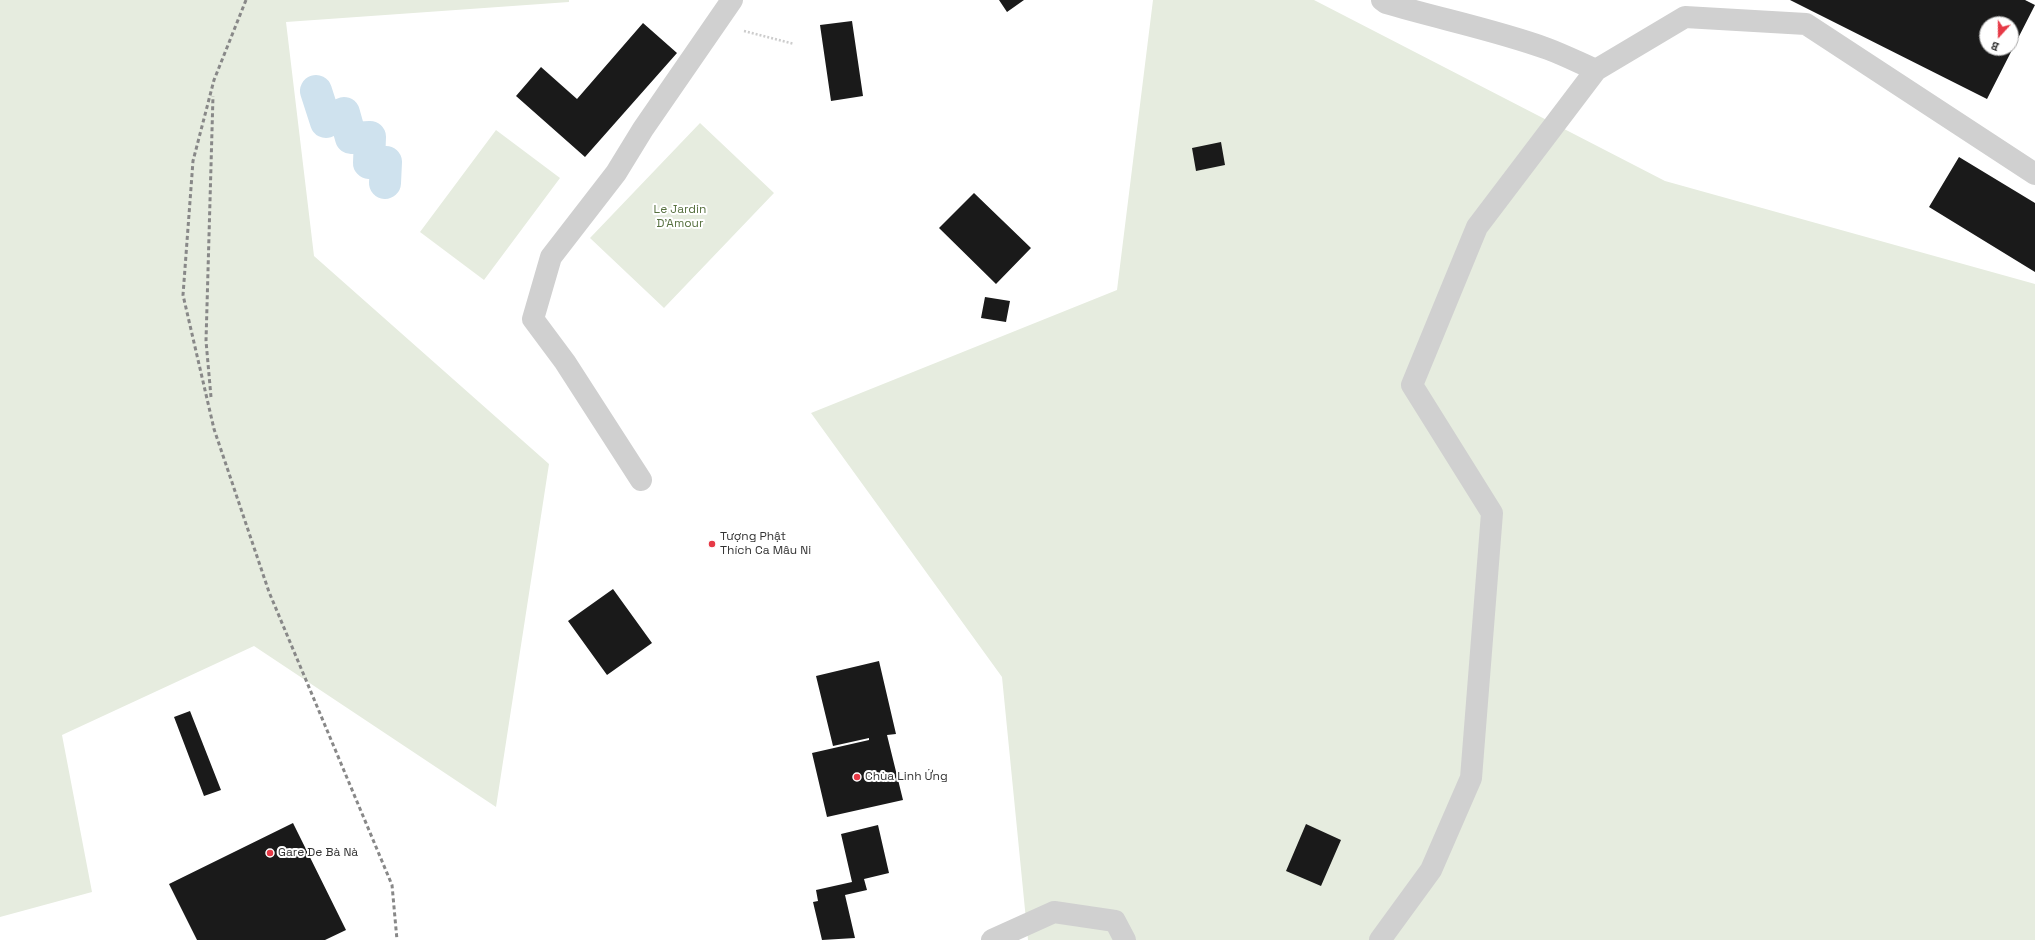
<!DOCTYPE html>
<html>
<head>
<meta charset="utf-8">
<style>
	body { margin:0 }
	#map { position:relative; width:2035px; height:940px; overflow:hidden; background:#fff; font-family:"Space Grotesk",sans-serif }
	canvas { display:block }
	.north { position:absolute; left:1979px; top:16px; width:40px; height:40px; box-sizing:border-box; background:#fff; border:1px solid #adadad; border-radius:50%; rotate:201deg; font-size:11px; font-weight:700; line-height:16px; text-align:center; color:#333 }
	.north::after { content:''; display:block; margin:auto; width:14px; height:18px; background:#e63946; clip-path:polygon(50% 0,100% 100%,50% 72%,0 100%) }
</style>
</head>
<body>
<div id="map">
<canvas width="2035" height="940"></canvas>
<div class="north">B</div>
</div>
<script>
const c = document.querySelector('canvas').getContext('2d');
c.lineJoin = 'round';
function fillPath(path, color) { c.fillStyle = color; c.fill(path, 'evenodd'); }
function stroke(path, color, width, dash) { c.strokeStyle = color; c.lineWidth = width; c.lineCap = dash ? 'butt' : 'round'; c.setLineDash(dash || []); c.stroke(path); }
function drawText(font, color, halo, rows, align = 'center') {
  c.font = font + ' "Space Grotesk",sans-serif'; c.lineWidth = 4; c.setLineDash([]); c.textBaseline = 'middle'; c.strokeStyle = halo; c.fillStyle = color; for (const [text, x, y, turn = 0] of rows) {
    c.save(); c.translate(x, y); c.rotate((+turn || 0) * Math.PI / 180); c.textAlign = isNaN(turn) ? turn : align; if (halo) c.strokeText(text, 0, 0); c.fillText(text, 0, 0); c.restore();
  }
}
fillPath(new Path2D(`
	M0,0H569V2L286,22L314,256L549,464L496,807L254,646L62,735L92,892L0,917Z
	M1153,0H1314L1665,181L2035,284V940H1028L1002,677L811,413L1117,290Z
	M700,123L774,193L664,308L590,238Z
	M496,130L560,178L484,280L420,232Z`), '#e6ecdf');
stroke(new Path2D(`
	M316,91L326,122L344,113L351,138L370,137L369,163L386,162L385,183`), '#cfe2ee', 32);
fillPath(new Path2D(`
	M999,0H1024L1007,12Z
	M1790,0H2025L2035,5L1987,99ZM1987,24H2011V48H1987Z
	M852,21L863,96L831,101L820,25Z
	M643,23L677,53L585,157L516,96L541,67L577,99Z
	M1221,142L1225,165L1196,171L1192,148Z
	M1959,157L2035,203V272L1929,207Z
	M974,193L1031,248L996,284L939,228Z
	M985,297L1010,301L1006,322L981,318Z
	M613,589L652,643L607,675L568,621Z
	M879,661L896,734L887,735L903,800L827,817L812,753L869,740V738L833,746L816,676Z
	M190,711L221,790L204,796L174,717Z
	M293,823L346,930L325,940H197L169,884Z
	M1306,824L1341,840L1321,886L1286,871Z
	M878,825L889,873L864,879L867,890L845,895L855,938L822,940L813,902L818,901L816,890L852,882L841,834Z`), '#1a1a1a');
stroke(new Path2D(`
	M744,31L794,44`), '#cdcdcd', 2.5, [2, 2]);
stroke(new Path2D(`
	M1382,0L1386,3C1440,19 1496,30 1548,49C1564,55 1580,63 1596,70
	M641,480L565,362L533,319L551,257L616,173L643,129L732,0
	M992,940L1054,912L1115,921L1125,940
	M1380,940L1431,870L1471,778L1492,513L1412,385L1477,227L1596,70L1685,17L1806,24L2035,174`), '#d0d0d0', 22);
stroke(new Path2D(`
	M246,0L214,80L193,161L183,295L214,429L269,592L392,885L397,940
	M211,397L206,341L213,96`), '#888', 3, [4, 3]);
for (const [x, y, r, color] of [
	[712,544,4,"#e63946"],
	[857,777,4,"#e63946"],
	[270,853,4,"#e63946"]
]) { const dot = new Path2D(); dot.arc(x, y, r, 0, 2 * Math.PI); c.fillStyle = color; c.fill(dot); stroke(dot, '#fff', 1.5); }
drawText('12px', '#56703f', '#fff', [
	["Le Jardin",680,210],
	["D’Amour",680,224]
]);
drawText('12px', '#333', '#fff', [
	["Tượng Phật",720,537],
	["Thích Ca Mâu Ni",720,551],
	["Chùa Linh Ứng",865,777],
	["Gare De Bà Nà",278,853]
], 'left');
</script>
</body>
</html>
